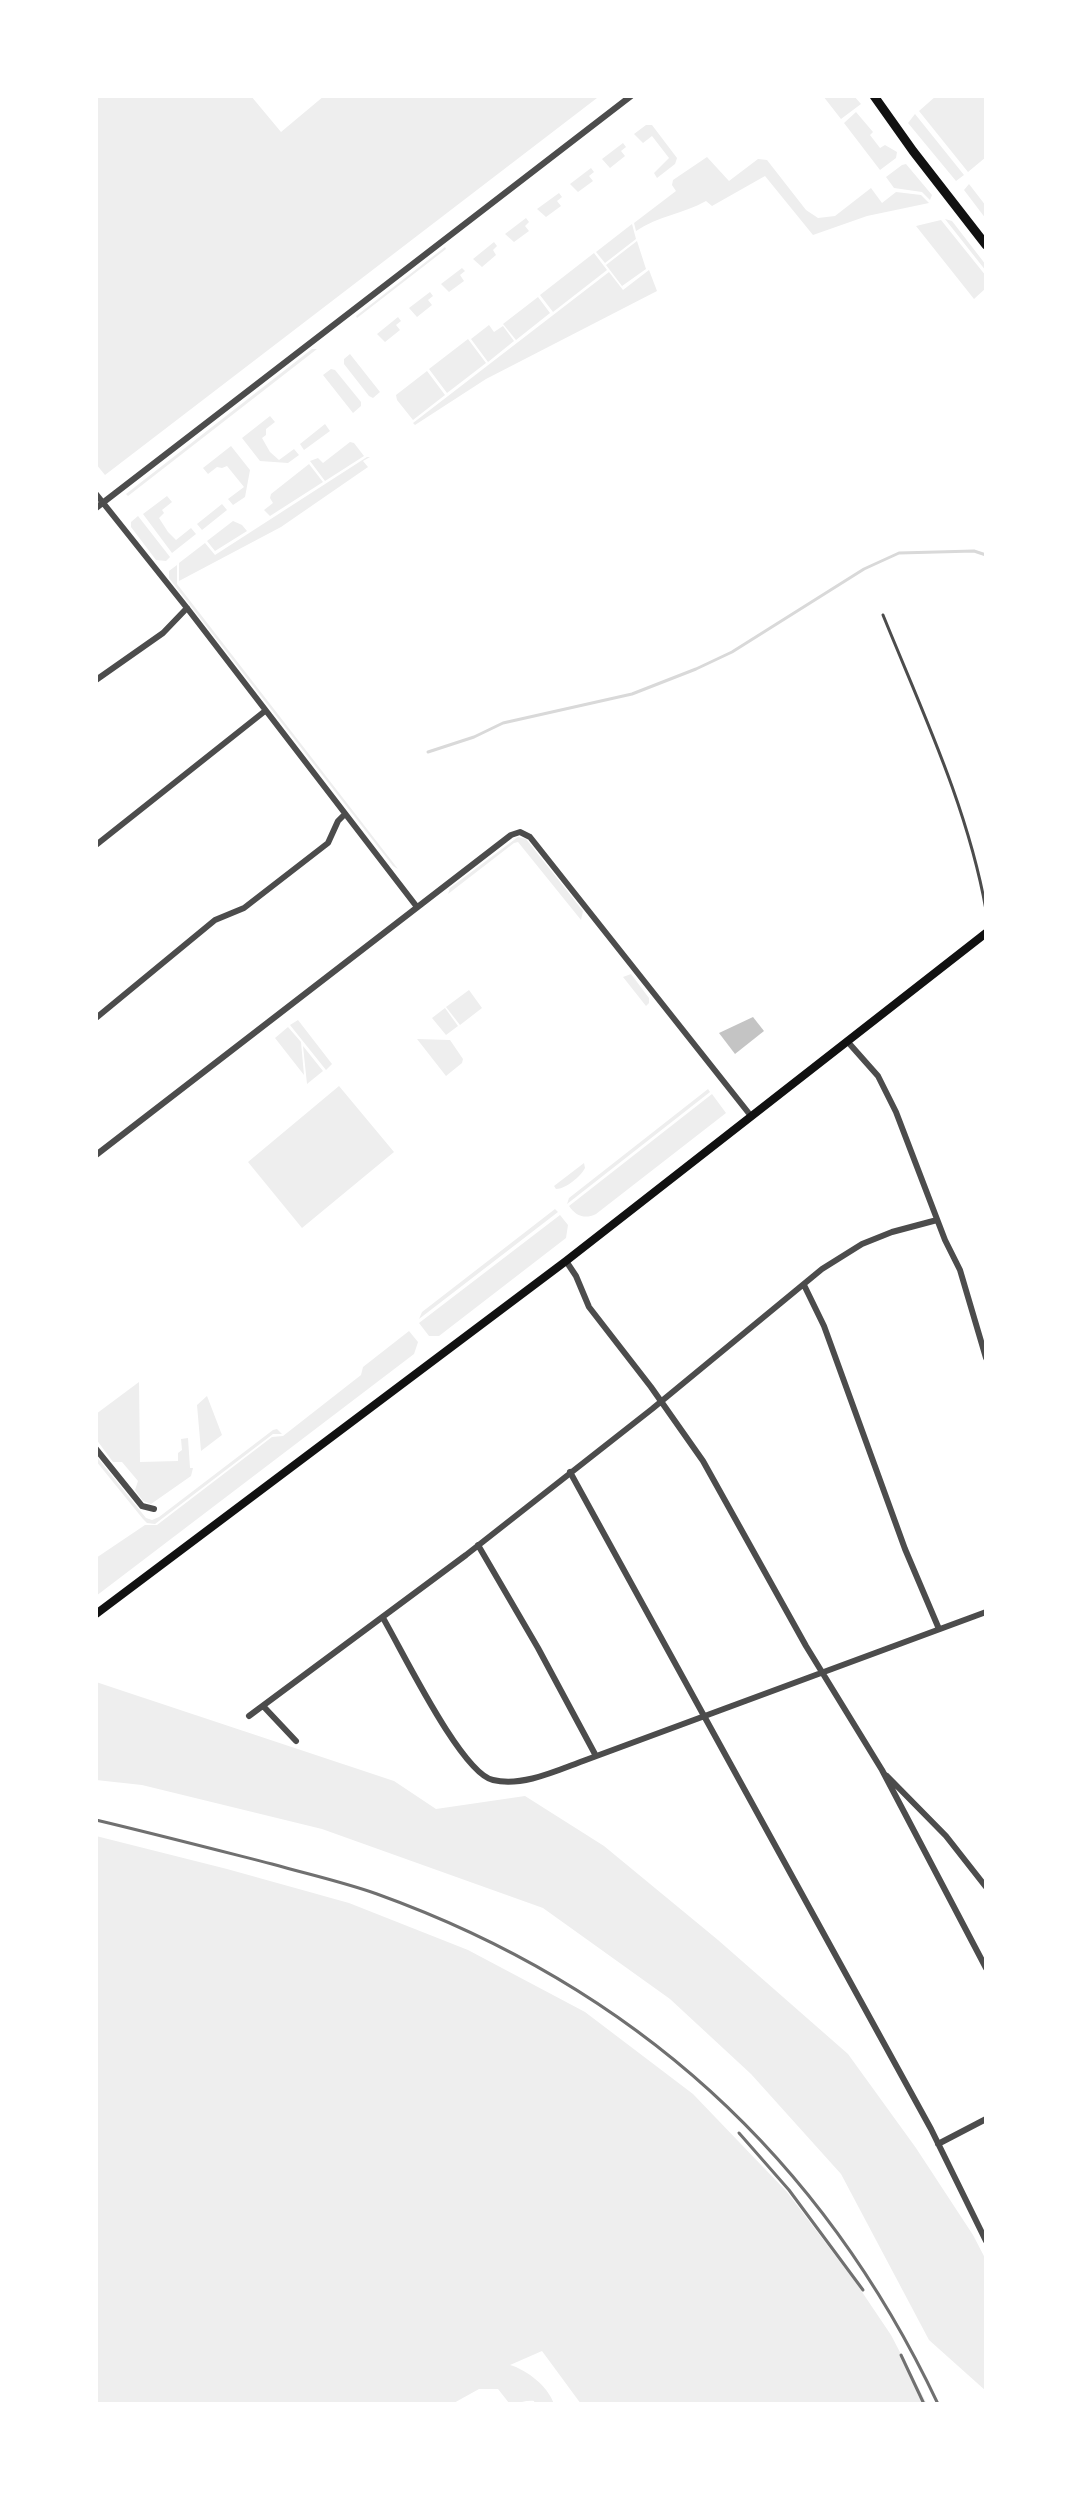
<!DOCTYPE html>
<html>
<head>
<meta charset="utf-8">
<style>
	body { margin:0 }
	#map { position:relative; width:1082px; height:2500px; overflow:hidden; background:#fff; font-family:"Roboto Condensed",sans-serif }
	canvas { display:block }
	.frame { position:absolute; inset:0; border:98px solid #fff; pointer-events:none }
</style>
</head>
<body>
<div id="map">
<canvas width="1082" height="2500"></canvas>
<div class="frame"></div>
</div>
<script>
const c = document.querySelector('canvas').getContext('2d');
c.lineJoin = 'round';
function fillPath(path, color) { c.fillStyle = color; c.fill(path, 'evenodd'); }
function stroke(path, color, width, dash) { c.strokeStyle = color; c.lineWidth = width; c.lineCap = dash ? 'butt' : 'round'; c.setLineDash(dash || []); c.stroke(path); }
fillPath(new Path2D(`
	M96,96H251L281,132L324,96L597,98L105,475L96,464Z
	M823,96H854L861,104L841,119Z
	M936,96L986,97V157L968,172L919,111Z
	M856,112L873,132L870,135L880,148L885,145L897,152L896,158L880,170L844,123Z
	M915,114L964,175L956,181L908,123Z
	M646,125H652L677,158L675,164L657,178L654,173L669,158L652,136L643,143L634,134Z
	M623,143L626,147L621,151L625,156L610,168L602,159Z
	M707,157L729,181L758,159L767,160L806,210L818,218L835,216L871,188L882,203L896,192L921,195L929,203L867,216L813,235L765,176L712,206L706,201C683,214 658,216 636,231L634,223L676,191L672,185L673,180Z
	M906,164L932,195L930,200L922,192L894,188L886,177L902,165Z
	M591,168L594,172L589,176L593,181L578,192L570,184Z
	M969,184L986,206V219L964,190Z
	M559,193L562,197L557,201L561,206L546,217L537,209Z
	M526,218L529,222L525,226L529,231L514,242L505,234Z
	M945,219L952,221L986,265V271Z
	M941,220L986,276V288L974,299L916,226Z
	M632,224L636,239L605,263L596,252Z
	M637,241L646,269L622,286L606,265Z
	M494,242L497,246L493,250L496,255L482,267L473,259Z
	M445,247L446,249L357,318L356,316Z
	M594,253L607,270L553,312L540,295Z
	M462,268L465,271L460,275L464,281L449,292L441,284Z
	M649,270L657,291L486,379L415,425L413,423L609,272L623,290Z
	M430,292L433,296L428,300L432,305L417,317L409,308Z
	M538,297L550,313L516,340L503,324Z
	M398,317L401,321L396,325L400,330L385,342L377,334Z
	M489,325L494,332L503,326L514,341L488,362L471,339Z
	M468,339L486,363L447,393L429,369Z
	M312,349H317L128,496L126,494Z
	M350,354L380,392L373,398L369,396L344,364V359Z
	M331,369L335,370L361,402V406L353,413L323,375Z
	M427,371L445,395L413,420L397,400L396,395Z
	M270,416L275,422L266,429V435L262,438L270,452L279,460L294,449L299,455L288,463L260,461L242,438Z
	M325,424L330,431L304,450L300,444Z
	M350,442L354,443L364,456L325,481L310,461L318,458L323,463Z
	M231,446L250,470L245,497L233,505L228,499L244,487L227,466L222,468L217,467L208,474L203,468Z
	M367,457H370L363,461L368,467L281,527L179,581V563L205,543L215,555Z
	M309,464L323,482L270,516L264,510L273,503L270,498L271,494Z
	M167,496L172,502L162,510L164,513L159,518L168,532L176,540L191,528L196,534L172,553L143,514Z
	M222,504L227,510L202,530L197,524Z
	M138,516L170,557L166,561L156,560L131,527V522Z
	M233,521L242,525L247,531L215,551L207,541Z
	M177,565V584L398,869L393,866L169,578V571Z
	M518,837L526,839L583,911L581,920L518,842L514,843L448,894L450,888Z
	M631,974L649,998V1003L646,1006L623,977Z
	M469,990L482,1008L460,1025L446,1007Z
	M445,1008L458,1026L446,1035L432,1018Z
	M298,1020L332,1064L326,1070L290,1025Z
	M288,1027L301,1042L304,1075L275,1038Z
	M417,1039L450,1040L463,1059L462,1063L446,1076Z
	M303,1046L323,1071L307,1084Z
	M339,1086L394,1152L302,1228L248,1162Z
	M708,1089L710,1092L567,1204L569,1198Z
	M712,1094L726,1113L596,1214C584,1220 575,1215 569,1206Z
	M584,1163L585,1168C581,1176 566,1189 556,1189L554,1186Z
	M555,1209L558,1212L419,1319L422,1312Z
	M560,1215L568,1225L566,1238L439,1336H429L419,1323Z
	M409,1331L418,1342L414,1354L96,1596V1558L145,1525H157L272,1437L283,1436L361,1375L363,1367Z
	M139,1382L140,1462L178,1461V1453L182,1450L181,1439L188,1438L190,1468H193L191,1476L151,1504L143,1501L135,1490L138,1481L122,1462H113L96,1439V1414Z
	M207,1396L222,1435L201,1451L197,1405Z
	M277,1429L282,1434H273L155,1524L147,1523L143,1519L96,1461V1456L146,1518L152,1520L159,1517L273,1430Z
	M96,1682L394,1781L436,1809L525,1796L604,1846L718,1940L848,2054L916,2148L973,2235L986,2260V2391L929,2340L841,2174L751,2074L670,1999L543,1908L322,1829L142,1785L96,1780Z
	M96,1836L227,1869L349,1903L468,1950L585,2012L693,2094L787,2192L856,2283L891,2335L927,2404H581L542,2351L510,2365C527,2370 548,2386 554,2404H535L534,2401C525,2400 519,2404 509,2403L498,2389H479L452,2404H96Z`), '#eee');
stroke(new Path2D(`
	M428,752L474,737L503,723L632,694L696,669L732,652L864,569L899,553L974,551L986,555`), '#d9d9d9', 3);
fillPath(new Path2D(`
	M753,1017L764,1031L735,1054L719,1033Z`), '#c4c4c4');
stroke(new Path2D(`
	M883,615C922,711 968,808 986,910`), '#4c4c4c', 3);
stroke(new Path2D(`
	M96,494L187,608L417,907
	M96,508L631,96
	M96,680L163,633L187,608
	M96,845L265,711
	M96,1018L215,920L244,908L328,843L338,821L345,814
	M847,1041L878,1076L896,1112L945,1240L960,1270L986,1358
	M96,1155L511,835L520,832L530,837L751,1116
	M566,1261L576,1276L589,1307L651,1387L703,1461L806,1646L882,1770L986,1968
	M804,1285L824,1326L905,1549L939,1629
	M96,1449L142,1506L154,1509
	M570,1472L931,2129L986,2241
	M478,1545L538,1648L596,1756
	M383,1618C402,1650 461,1773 493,1780C522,1787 556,1771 583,1761L986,1612
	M264,1707L296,1741
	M249,1716L466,1555L652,1409L822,1269L862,1244L892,1232L937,1220
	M887,1776L946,1836L986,1887
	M938,2144L986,2119`), '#4c4c4c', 6);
stroke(new Path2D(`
	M96,1614L566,1261L986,933`), '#111', 8);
stroke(new Path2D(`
	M874,96L913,151L986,245`), '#111', 9);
stroke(new Path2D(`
	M96,1820C155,1834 213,1849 272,1864C307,1874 343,1882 377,1894C635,1987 821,2156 938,2404
	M739,2133L789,2190L863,2290
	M901,2355L924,2404`), '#707070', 3);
</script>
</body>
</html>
